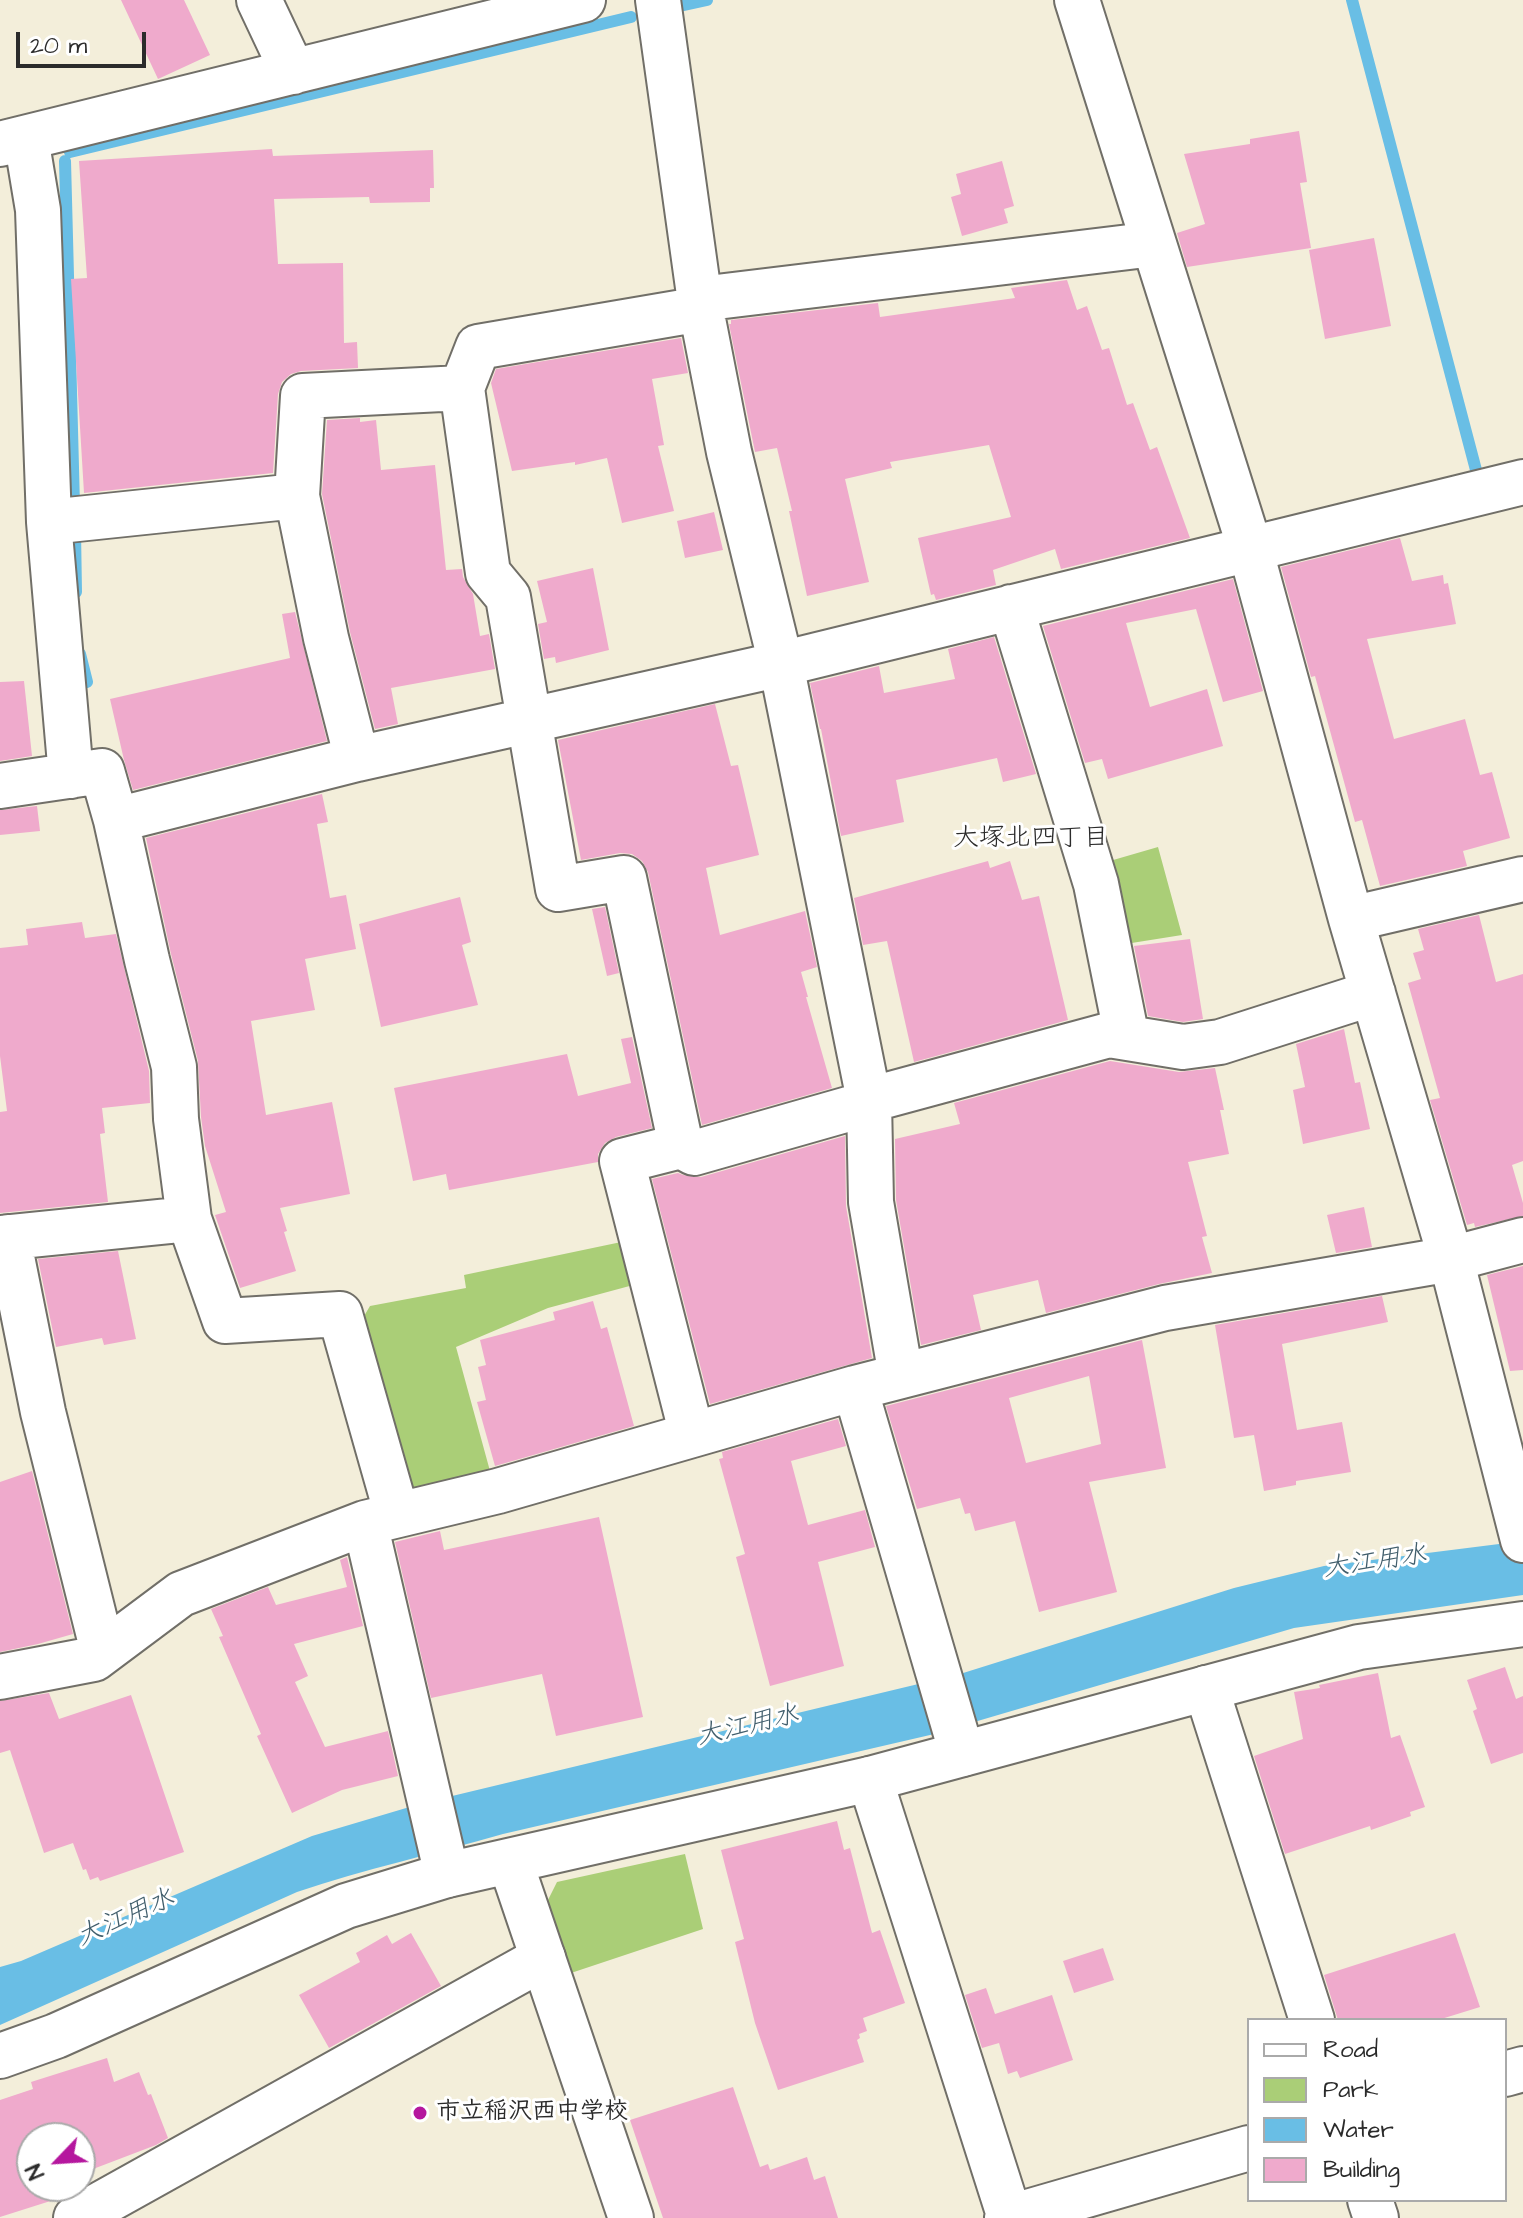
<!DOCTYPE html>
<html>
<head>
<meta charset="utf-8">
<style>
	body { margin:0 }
	#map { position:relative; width:1523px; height:2218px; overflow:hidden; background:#f3eeda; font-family:"Architects Daughter",sans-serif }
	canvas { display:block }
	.legend { position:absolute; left:1247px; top:2018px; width:260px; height:184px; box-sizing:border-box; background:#fff; border:2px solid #aaa; margin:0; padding:10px 14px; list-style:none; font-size:24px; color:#2b2b2b }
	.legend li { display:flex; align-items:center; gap:16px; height:40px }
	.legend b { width:40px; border:2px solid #aaa }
	.north { position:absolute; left:16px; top:2122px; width:80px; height:80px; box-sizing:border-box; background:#fff; border:2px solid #aaa; border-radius:50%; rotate:245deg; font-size:22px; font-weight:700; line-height:32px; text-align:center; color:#2b2b2b }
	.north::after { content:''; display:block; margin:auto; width:28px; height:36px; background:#b5179e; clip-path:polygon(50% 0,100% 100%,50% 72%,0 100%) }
	.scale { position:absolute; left:16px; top:32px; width:130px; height:36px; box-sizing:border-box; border:4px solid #2b2b2b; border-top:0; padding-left:10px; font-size:24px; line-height:28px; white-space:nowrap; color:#2b2b2b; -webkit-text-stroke:6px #fff; paint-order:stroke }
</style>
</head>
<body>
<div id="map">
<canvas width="1523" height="2218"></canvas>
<ul class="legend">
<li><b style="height:10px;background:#fff"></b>Road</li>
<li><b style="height:22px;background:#aace77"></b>Park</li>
<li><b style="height:22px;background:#69bee5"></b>Water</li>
<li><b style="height:22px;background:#efaacc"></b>Building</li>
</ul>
<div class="north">N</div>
<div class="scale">20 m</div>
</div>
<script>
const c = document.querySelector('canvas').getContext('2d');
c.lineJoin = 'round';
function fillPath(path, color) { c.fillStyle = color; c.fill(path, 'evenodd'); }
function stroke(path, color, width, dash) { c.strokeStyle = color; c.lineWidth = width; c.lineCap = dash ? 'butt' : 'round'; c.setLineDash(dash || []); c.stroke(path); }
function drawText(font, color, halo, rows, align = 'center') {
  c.font = font + ' "Architects Daughter","Klee One",sans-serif'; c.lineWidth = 6; c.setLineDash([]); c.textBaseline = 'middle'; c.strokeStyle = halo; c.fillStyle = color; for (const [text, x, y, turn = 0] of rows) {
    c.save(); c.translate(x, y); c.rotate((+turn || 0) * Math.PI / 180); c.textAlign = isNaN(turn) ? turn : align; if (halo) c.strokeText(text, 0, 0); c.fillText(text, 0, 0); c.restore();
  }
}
fillPath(new Path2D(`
	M1158,847L1182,935L1119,945L1096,865Z
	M626,1241L637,1284L548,1308L456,1347L490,1471L414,1492L403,1485L357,1328L370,1306L466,1288L464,1275Z
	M685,1854L703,1929L568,1974L545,1906L557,1882Z`), '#aace77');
fillPath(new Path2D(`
	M1523,1541V1595L1294,1628L930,1735L503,1834C434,1854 365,1869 297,1892L0,2025V1967L21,1961L312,1836L423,1803L960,1674L1234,1588L1324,1566Z`), '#69bee5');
stroke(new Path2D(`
	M1352,0L1476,470
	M675,7L707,0
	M70,152L631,17
	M65,161L74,506
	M75,531L76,592
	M80,654L87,682`), '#69bee5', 12);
fillPath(new Path2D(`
	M121,0H184L210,55L158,79Z
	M1299,131L1307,182L1300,183L1311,248L1187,267L1177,233L1205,224L1184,154L1250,144V139Z
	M272,149L273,156L433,150L434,188H430V202L370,203L369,197L274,199L278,264L343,263L344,343L357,342L358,368L301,371L291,374L282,382L278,394L273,473L84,493L71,279L87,278L79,161Z
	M1002,161L1014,206L1004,209L1008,223L962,236L951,197L961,194L956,174Z
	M1374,238L1391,326L1325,339L1309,250Z
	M1067,280L1077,310L1087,306L1102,350L1109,348L1127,405L1133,403L1150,450L1157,447L1190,538L1061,569L1055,549L993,570L996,585L936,600L934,594L931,595L918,538L1011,517L989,445L890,462L892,468L845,479L869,582L807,596L789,511H792L777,448L755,452L729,324H731V320L878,303L880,317L1015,298L1011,288Z
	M681,338L688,373L652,379L664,445L658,446L674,511L622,523L607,458L575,465V462L512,471L491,383L496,369Z
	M360,418V422L376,420L381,470L435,465L446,570L462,569L463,577L473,594L480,636L489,634L495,669L391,688L398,724L375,729L350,632L322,494L327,420Z
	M714,512L723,550L685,558L677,521Z
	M1400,538L1412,581L1443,575L1444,584L1448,583L1456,624L1367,639L1394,739L1465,719L1480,775L1492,772L1510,838L1463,851L1467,866L1380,886L1362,820L1355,822L1315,676L1311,677L1281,567Z
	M593,568L609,650L556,663L555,657L544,659L538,624L547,622L537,581Z
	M1233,579L1263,691L1223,702L1196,609L1126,623L1150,707L1207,689L1223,746L1108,779L1102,759L1085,763L1043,626Z
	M295,612L327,741L133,790L124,760L110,699L290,658L282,614Z
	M994,637L1036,774L1003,782L997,758L896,780L904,822L841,836L821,729H820L810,683L879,666L884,693L955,679L948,649Z
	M24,681L32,756L0,761V682Z
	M715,704L731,766L738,765L759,855L706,868L720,935L805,911L817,967L801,972L808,997H806L832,1088L702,1125L648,872L642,861L632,854L620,853L581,860L558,740Z
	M322,794L328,822L317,824L330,898L346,895L356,949L305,959L315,1010L251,1021L266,1115L332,1102L350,1194L280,1208L287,1231L284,1232L296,1271L240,1288L215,1215L226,1212L205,1146L201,1117L198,1061L171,954L146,838Z
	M37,806L40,831L0,835V810Z
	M988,861L990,868L1010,861L1022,900L1039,896L1068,1020L914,1062L887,941L863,945L854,898Z
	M460,897L471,942L462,945L478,1005L381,1027L359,924Z
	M605,907L619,973L607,976L592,909Z
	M1479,915L1496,982L1523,974V1161L1512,1165L1523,1203V1216L1475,1227L1474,1223L1467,1225L1430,1100L1440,1098L1408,983L1421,979L1413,953L1424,950L1418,929Z
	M82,922L85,938L116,934L149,1071L150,1103L102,1108L105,1133L100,1134L108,1202L0,1213V1112L7,1111L0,1056V948L28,945L26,929Z
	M1190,939L1203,1019L1183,1022L1148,1016L1134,946Z
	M1344,1029L1355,1083L1360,1082L1370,1129L1303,1144L1293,1090L1305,1087L1296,1044Z
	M632,1037L652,1128L616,1137L605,1143L598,1154V1162L449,1190L446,1174L413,1181L394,1088L567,1054L578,1096L631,1083L621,1039Z
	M1110,1061L1179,1072L1215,1068L1224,1110H1220L1229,1154L1188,1162L1207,1236L1202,1237L1212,1273L1159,1284L1046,1313L1038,1280L973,1295L981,1330L921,1345L896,1200L895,1139L960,1124L954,1103Z
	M845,1136L846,1206L872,1358L710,1404L652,1179L678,1173L683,1175L701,1177Z
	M1364,1207L1372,1247L1336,1253L1327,1215Z
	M118,1251L136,1339L104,1345L102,1338L56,1347L38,1259Z
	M1523,1266V1370L1510,1371L1487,1275Z
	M1382,1296L1388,1322L1282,1344L1297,1430L1342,1422L1351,1472L1296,1481V1485L1264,1491L1254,1435L1234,1438L1215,1325Z
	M593,1301L601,1329L607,1327L634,1426L495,1466L477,1402L486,1400L478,1367L486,1365L480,1340L555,1320L553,1312Z
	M1142,1340L1166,1468L1089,1482L1117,1592L1039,1612L1015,1521L975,1531L970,1513L965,1514L960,1498L917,1509L886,1406ZM1089,1376L1101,1444L1026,1463L1009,1398Z
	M838,1419L846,1446L791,1461L808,1525L865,1510L875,1547L818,1562L844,1666L770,1686L736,1557L745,1554L719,1459L723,1458L722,1452Z
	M32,1471L73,1634L38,1644L0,1652V1482Z
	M599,1517L643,1717L556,1736L542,1674L431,1698L395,1542L440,1531L444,1550Z
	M347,1557L363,1626L294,1644L308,1676L295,1682L325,1747L388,1731L398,1776L342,1790L292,1813L257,1736L261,1734L219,1637L223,1636L211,1609L268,1587L276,1605L347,1587L340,1560Z
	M1505,1667L1516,1699L1523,1696V1753L1491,1764L1473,1711L1477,1709L1467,1680Z
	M1378,1673L1391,1738L1400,1735L1425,1807L1410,1812L1411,1816L1371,1830L1370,1826L1285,1854L1254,1756L1303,1739L1294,1692L1320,1688L1319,1685Z
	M49,1693L59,1719L131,1695L184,1852L100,1881L98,1877L90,1880L86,1869L83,1870L73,1843L44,1853L10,1750L0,1753V1701Z
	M837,1821L844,1850L850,1848L872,1933L880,1930L905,2003L863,2018L867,2031L859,2034L860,2038L857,2040L864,2062L778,2090L755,2023L735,1942L744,1939L721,1850Z
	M411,1933L441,1986L329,2048L299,1995L360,1962L356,1953L387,1935L392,1944Z
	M1455,1933L1480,2007L1438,2020H1338L1324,1975Z
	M1103,1948L1114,1980L1074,1993L1063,1961Z
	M986,1988L995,2014L1052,1995L1073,2060L1020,2078L1017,2071L1008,2074L999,2043L982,2048L965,1995Z
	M107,2058L114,2082L139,2072L148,2095L151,2094L168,2138L156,2145L80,2174V2138H32V2186L79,2188L63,2197L0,2217V2100L33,2089L31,2082Z
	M733,2087L760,2167L768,2164L770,2170L807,2157L814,2180L825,2176L838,2218H663L630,2120Z`), '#efaacc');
const minor = new Path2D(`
	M259,0L293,72
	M658,0L701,309L729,452L781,664L869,1100L871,1202L901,1376
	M1077,0L1250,548L1351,919L1451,1259L1523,1540
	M26,138L38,210L49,522L71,776
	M0,144L583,0
	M700,299L1154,244
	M49,522L297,496
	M1011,607L1096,884L1127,1038
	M357,759L326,638L297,496L303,396L462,388
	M0,786L102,771L116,820L147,960L174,1067L176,1119L189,1219L225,1321L340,1314L397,1515
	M116,820L357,759L781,664L1523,482
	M1351,919L1523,879
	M681,1146L694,1153L852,1108L869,1100L1109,1035L1183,1047L1220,1042L1373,993
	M8,1237L43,1412L103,1652
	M0,1238L189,1219
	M855,1388L962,1754
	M692,1435L622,1161L681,1146L624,878L558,889L508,597L488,573L462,388L478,347L701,309
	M365,1523L447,1875
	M0,1677L94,1659L181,1594L365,1523L498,1491L855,1388L1165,1308L1451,1259L1523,1240
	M1206,1688L1312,2020
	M870,1779L1010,2218
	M1505,2074L1523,2069
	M1370,2200L1376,2218
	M76,2218L543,1958
	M1007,2218L1249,2148`);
const tertiary = new Path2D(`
	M510,1861L631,2218
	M0,2056L56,2036L346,1906L447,1875L870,1779L1359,1647L1523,1624`);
stroke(minor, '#716f68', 48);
stroke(tertiary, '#716f68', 48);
stroke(minor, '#fff', 44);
stroke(tertiary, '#fff', 44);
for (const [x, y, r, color] of [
	[420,2113,8,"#b5179e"]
]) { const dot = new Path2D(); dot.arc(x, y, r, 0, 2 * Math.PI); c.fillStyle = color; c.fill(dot); stroke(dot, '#fff', 3); }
drawText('bold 24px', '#2b2b2b', '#fff', [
	["市立稲沢西中学校",436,2113]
], 'left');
drawText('26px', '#2b2b2b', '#fff', [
	["大塚北四丁目",1031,840]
]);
drawText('italic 26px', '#415e6c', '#fff', [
	["大江用水",1375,1563,-8],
	["大江用水",748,1727,-13],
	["大江用水",126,1919,-24]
]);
</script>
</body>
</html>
